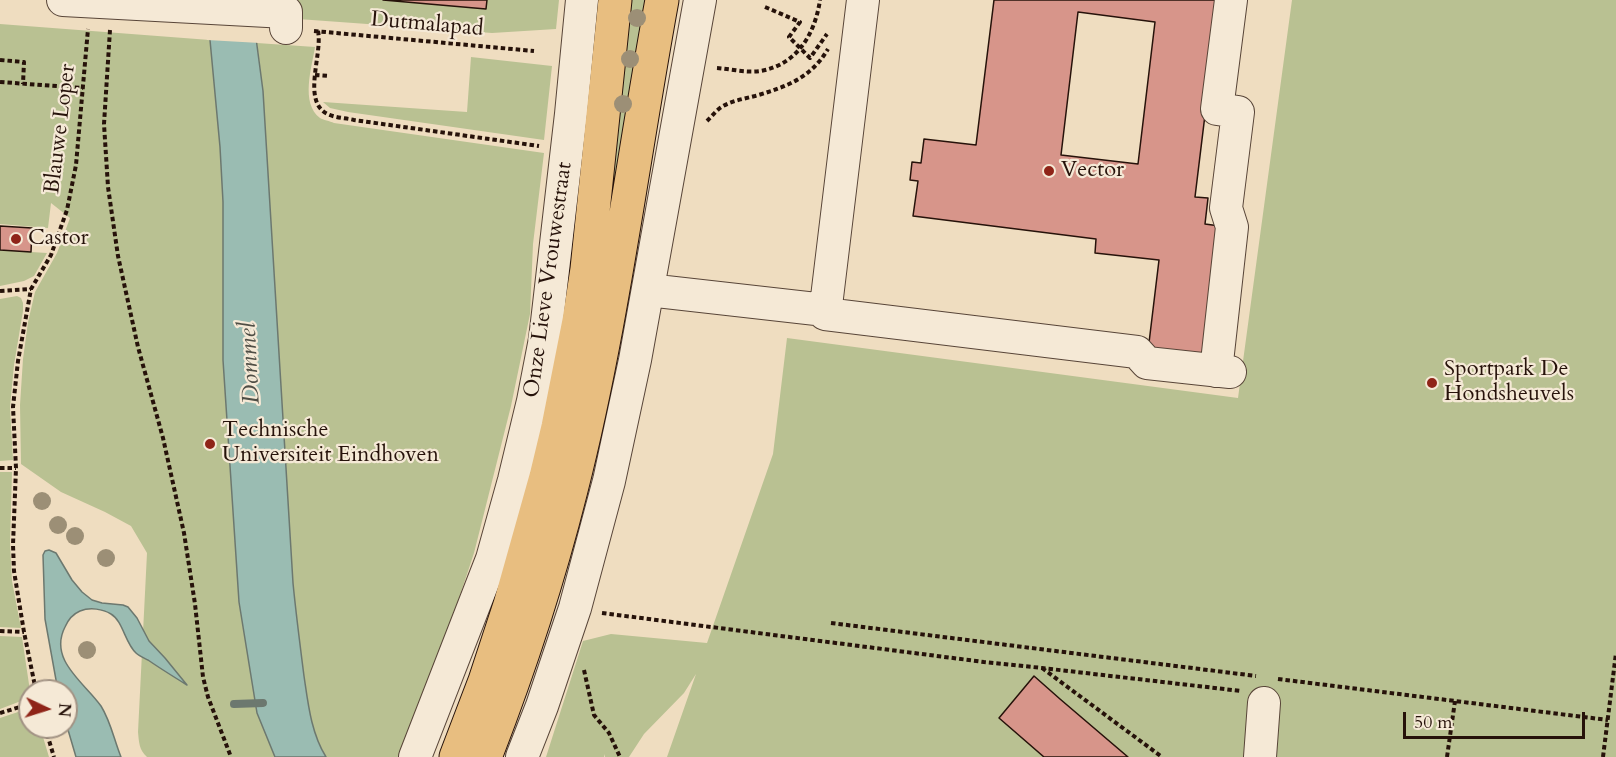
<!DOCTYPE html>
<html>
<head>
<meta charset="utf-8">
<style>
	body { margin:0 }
	#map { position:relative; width:1616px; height:757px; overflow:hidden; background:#efddc0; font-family:Cardo,serif }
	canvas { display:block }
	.north { position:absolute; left:18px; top:679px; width:60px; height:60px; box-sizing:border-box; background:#f5e9d6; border:2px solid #a29384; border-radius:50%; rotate:94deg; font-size:16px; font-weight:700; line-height:24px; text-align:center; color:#26120a }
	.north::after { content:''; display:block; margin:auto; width:21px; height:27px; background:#8f2418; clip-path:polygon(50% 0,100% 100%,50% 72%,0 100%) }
	.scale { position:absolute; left:1403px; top:712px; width:182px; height:27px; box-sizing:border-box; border:3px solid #26120a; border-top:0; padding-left:8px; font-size:18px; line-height:21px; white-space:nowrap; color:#26120a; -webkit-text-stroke:4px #f5e9d6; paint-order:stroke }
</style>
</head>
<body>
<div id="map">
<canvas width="1616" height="757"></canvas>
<div class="north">N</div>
<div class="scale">50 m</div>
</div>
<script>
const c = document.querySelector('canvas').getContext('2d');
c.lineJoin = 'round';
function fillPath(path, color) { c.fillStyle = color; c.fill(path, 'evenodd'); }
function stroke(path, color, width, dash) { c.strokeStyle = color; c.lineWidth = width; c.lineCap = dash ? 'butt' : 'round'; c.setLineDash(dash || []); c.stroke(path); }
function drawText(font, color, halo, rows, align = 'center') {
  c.font = font + ' Cardo,serif'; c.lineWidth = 4.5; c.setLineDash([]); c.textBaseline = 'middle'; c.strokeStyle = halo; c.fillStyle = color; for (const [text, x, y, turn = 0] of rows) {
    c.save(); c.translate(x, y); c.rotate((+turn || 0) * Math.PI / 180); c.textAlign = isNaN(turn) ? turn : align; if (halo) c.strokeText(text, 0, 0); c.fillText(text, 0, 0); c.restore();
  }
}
fillPath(new Path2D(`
	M297,0H559L556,29L492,33L298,19Z
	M629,0H650L609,236L603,235Z
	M1292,0H1616V757H667L696,674L684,693L644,734L629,757H605V754L604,757H546L583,641L611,634L707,643L773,454L787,338L1238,398Z
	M0,24L210,40L220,147L223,202V360L239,602L257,713L275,757H147C139,750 139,742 138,732L147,553L131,526L105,512L61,492L21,464L20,405L23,359L28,322L35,292L57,253L70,218L51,203L48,228L0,224Z
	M257,43L315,47C312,67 300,103 320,118C323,120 330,121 334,123L544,153L533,244L530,314L511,406L474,553L420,716L403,757H326C311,733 308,703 304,676C300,645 296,614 293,583L263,91Z
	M471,57L552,66L544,140L348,112L330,108L323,102L467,112Z
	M0,250L47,253L34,276L24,281L0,286Z
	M17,296L21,298L23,303V311L14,365L10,407L13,460L0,461V299Z
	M0,472H12L10,543L12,581L21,628L0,627Z
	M0,636L22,637L30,691L29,698L0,709Z
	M30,708V727H40L49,757H0V718Z`), '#b9c192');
const water = new Path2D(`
	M203,0H251L263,91L293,583C296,614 300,645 304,676C308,703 311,733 326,757H275L257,713L239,602L223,360V202L220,147L210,40Z
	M49,550L56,553L72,580L82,592L92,600L102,603L123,605L128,607L137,618L149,641L165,658L187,685C174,677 161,669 148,660C144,658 139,656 136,653C125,643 123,621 111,614C103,609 90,607 80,611C73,614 68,620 65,627C48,660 85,683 101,706C111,722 114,740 121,757H76L66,723V691H58L45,619L43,555L45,551Z`);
fillPath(water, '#9abcb2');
stroke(water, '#6c786f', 1.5);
fillPath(new Path2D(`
	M200,0H254L260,43L207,40Z`), '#efddc0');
stroke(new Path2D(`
	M234,704L263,703`), '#6c786f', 8);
const building = new Path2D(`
	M383,0H487L486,9Z
	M994,0H1219L1195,197L1208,198L1205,224L1227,227L1211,359L1148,351L1159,260L1095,253L1096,239L913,216L918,181L910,180L912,162L921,163L924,139L976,145ZM1078,12L1155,22L1138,164L1061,155Z
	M0,226L32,228L31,252L0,250Z
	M1034,676L1060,699L1128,757H1044L999,718Z`);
fillPath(building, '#d7958a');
stroke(building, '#26120a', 1.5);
const minor = new Path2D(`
	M63,0L286,12V28
	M863,0L825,314L1137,352L1147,363L1230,372
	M648,290L825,310
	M1216,371L1232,227L1226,208L1238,112L1217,109L1231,0
	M415,757L492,559L514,480L533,401L545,339L571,114L582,0
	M522,757L542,706L575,608L609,481L635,360L700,0
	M1260,757L1264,703`);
const major = new Path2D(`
	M456,757L485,681L510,605L546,477L558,427L579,321L587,269L615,0
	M485,757C519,670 548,581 571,490C612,329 632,163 662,0`);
stroke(minor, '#584538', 34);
stroke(major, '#26120a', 35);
stroke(new Path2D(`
	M765,7L800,22L789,37L810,58L827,34
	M110,30L104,124L108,187L118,256L138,347L163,438L184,533L195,604L203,677L208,697L231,757
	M314,31L534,51
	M318,31C323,55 300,104 330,115C337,118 346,118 354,120L539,146
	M0,60L24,62L23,84
	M717,68C731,69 746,73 760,71C797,65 815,34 820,0
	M315,75L329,76
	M0,82L83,88
	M707,121C711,117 715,112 720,108C730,101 743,99 755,96C786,87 811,78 828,49
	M0,291L31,289
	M0,468H16
	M602,613L984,662L1042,668L1241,691
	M831,623L1256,676
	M0,631L24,632
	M1042,668L1162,757
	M584,670L594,715L609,733L620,757
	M1278,679L1608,720
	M36,691L24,632L14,571L13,545L16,468L13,407L18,361L31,289L51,255L67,210L76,165L88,29
	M0,713L30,704
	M45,727L54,757
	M1447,757L1455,701
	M1603,757L1616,653`), '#26120a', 4, [4.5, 3]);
stroke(minor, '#f5e9d6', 32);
stroke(major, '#e8be80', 33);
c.fillStyle = '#9c8f76';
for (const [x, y] of [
	[637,18],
	[630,59],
	[623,104],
	[42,501],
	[58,525],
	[75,536],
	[106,558],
	[87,650]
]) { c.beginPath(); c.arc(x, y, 9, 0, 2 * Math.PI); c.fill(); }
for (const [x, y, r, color] of [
	[1049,171,6,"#8f2418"],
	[16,239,6,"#8f2418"],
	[1432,383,6,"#8f2418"],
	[210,444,6,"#8f2418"]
]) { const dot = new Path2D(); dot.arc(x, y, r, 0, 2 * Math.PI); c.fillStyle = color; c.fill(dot); stroke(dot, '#f5e9d6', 2); }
drawText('22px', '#26120a', '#f5e9d6', [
	["Dutmalapad",427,25,5],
	["Blauwe Loper",61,129,-83],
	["Onze Lieve Vrouwestraat",549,280,-82]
]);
drawText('22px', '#26120a', '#f5e9d6', [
	["Vector",1061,171],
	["Castor",28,239],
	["Sportpark De",1444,370],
	["Hondsheuvels",1444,395],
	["Technische",222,431],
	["Universiteit Eindhoven",222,456]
], 'left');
drawText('italic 24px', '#4f4e45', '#f5e9d6', [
	["Dommel",251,363,-93]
]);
</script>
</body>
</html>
